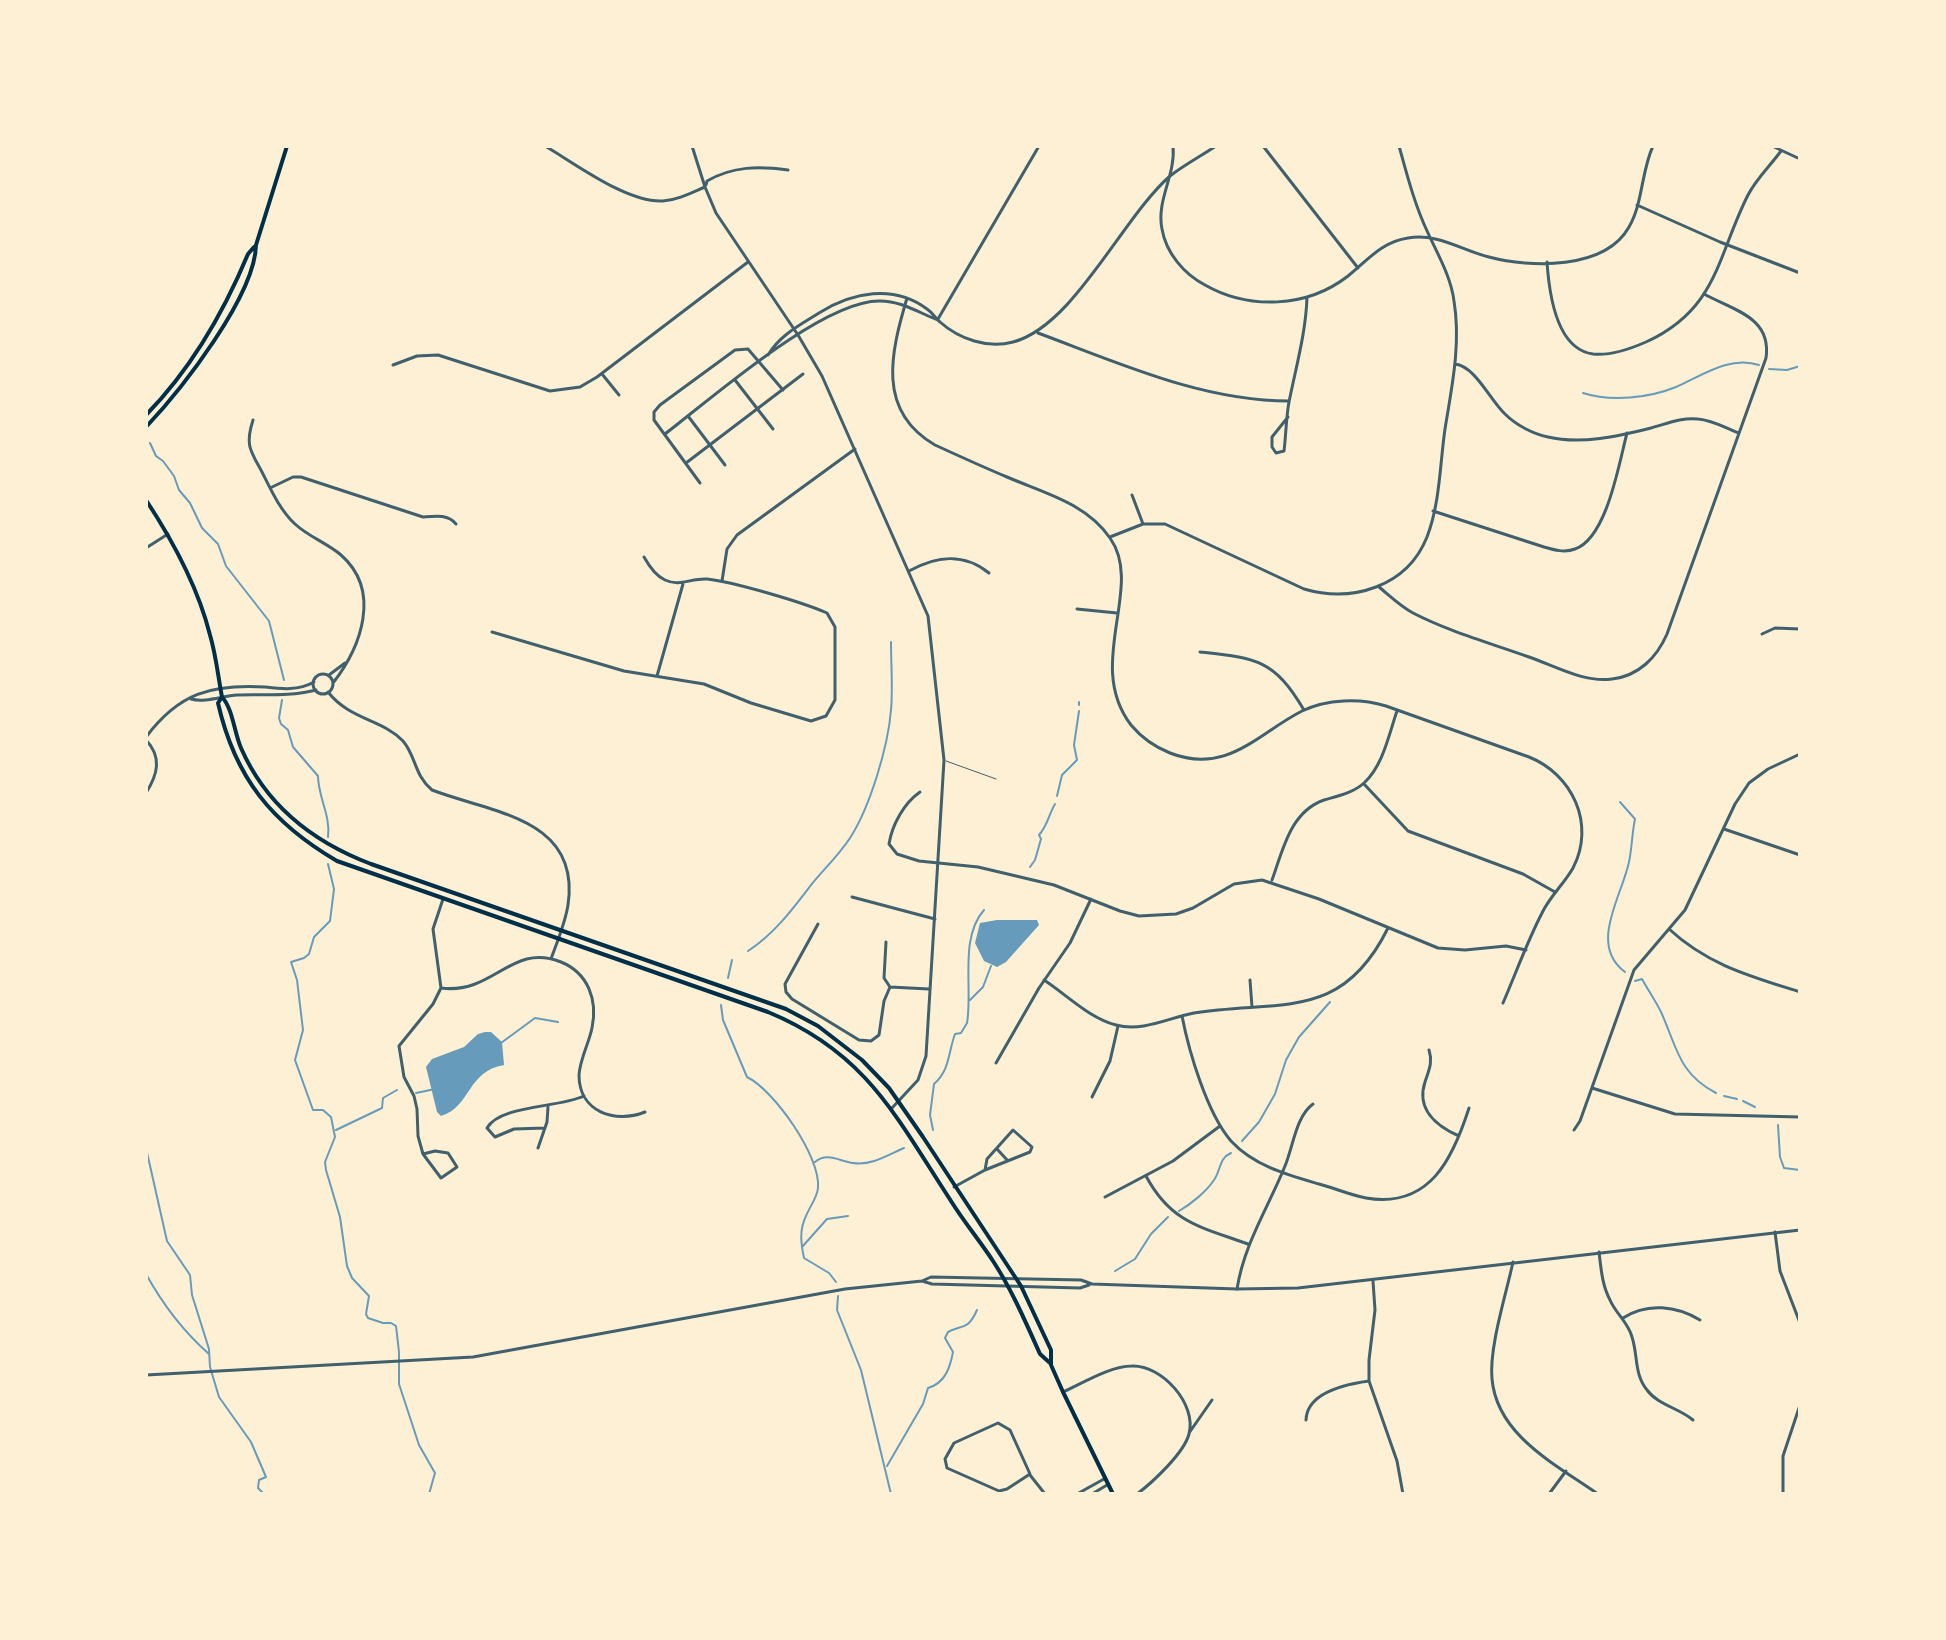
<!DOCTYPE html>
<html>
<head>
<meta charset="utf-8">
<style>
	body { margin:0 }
	#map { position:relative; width:1946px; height:1640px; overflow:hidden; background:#fdf0d5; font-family:Overpass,sans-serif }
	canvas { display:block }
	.frame { position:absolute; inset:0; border:148px solid #fdf0d5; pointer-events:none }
</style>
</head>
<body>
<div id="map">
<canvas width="1946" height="1640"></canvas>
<div class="frame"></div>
</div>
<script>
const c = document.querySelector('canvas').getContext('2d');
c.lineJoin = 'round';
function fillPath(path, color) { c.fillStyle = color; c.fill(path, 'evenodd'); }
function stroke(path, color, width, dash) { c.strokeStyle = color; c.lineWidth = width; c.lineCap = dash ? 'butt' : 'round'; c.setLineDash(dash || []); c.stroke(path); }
fillPath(new Path2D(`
	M997,920H1037L1039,925L1006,962L997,967L984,961L975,943L980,923Z
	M485,1032H491L502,1042L504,1065C467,1071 471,1107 441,1116L437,1112L426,1067L432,1059L464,1047L478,1034Z`), '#669bbc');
stroke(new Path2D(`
	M1769,369L1787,370L1800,366
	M1583,393C1611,402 1649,398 1676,387C1701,376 1730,355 1759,365
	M150,443L156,456L163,461L174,476L179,490L190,503L202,528L218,544L226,566L269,621L284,680
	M282,700L279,718L281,724L288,730L293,747L318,776C318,797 331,816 328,837
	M1079,705V702
	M1057,796L1062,775L1077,760L1074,745L1079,711
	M1620,802L1635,819C1632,833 1632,848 1629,862C1622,896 1588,945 1625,972
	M328,864L334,889L330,921L314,937L309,954L304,958L291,962L297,980L303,1030L295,1060L313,1110H323L331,1117L335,1137L325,1162L326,1170L340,1217L347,1266L352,1278L369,1296L366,1314L368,1318L383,1323H391L396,1326L399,1352V1384L419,1445L435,1473L429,1494
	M1030,867L1035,860L1041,839L1039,835C1047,827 1049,814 1055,804
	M748,951C774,934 792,910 811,885C824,869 839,855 850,838C870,807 888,747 891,710C893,688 891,665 891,642
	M728,978L732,960
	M1635,981L1642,979C1648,990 1655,1000 1661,1012C1677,1047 1678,1073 1716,1093
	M970,1000L983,987L991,966
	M721,1005L723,1020L747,1077C774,1090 821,1157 818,1188C817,1198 810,1206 806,1216C799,1230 801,1244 804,1258L829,1273L836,1282
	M501,1043L535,1018L558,1022
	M416,1093L435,1089
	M1724,1096L1737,1099
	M1743,1101L1755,1107
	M1778,1125L1780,1157L1784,1168L1800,1170
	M336,1130L382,1108L383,1098L397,1090
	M933,1130L930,1115L934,1084C950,1070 948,1053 955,1034L961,1033L967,1023C973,989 959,938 984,910
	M1242,1141L1259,1122L1275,1094L1286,1060L1299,1037L1330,1002
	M146,1148L167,1241L190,1275L192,1295L209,1349L210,1367L219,1397L251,1442L266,1477L259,1480L258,1488L264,1494
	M815,1162C827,1152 839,1161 853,1163C871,1166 888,1155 904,1148
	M1179,1211C1191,1204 1206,1192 1214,1180C1221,1170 1219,1158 1231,1153
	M802,1247L827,1219L848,1216
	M1115,1271L1135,1259L1151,1234L1168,1217
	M146,1274C162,1303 184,1332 209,1354
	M838,1296L837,1310L861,1370L891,1494
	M887,1466L923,1404L928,1388C945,1383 950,1368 953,1352L945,1338L948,1332C964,1324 968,1330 977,1310`), '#669bbc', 2);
stroke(new Path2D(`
	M946,761L996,779`), '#3f606c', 1);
stroke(new Path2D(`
	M1173,146C1176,175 1156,200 1162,229C1166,253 1184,274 1205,285C1249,310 1307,308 1348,276C1367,261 1381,242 1408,238C1438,233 1461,250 1489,257C1530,268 1605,270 1629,227C1643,203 1641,172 1653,146
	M1263,146L1358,268
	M1772,146L1800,159
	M706,185L707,181C733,166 759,166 788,170
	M1637,205L1720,242L1800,273
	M1547,262C1549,292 1556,349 1593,354C1611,356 1630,349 1646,342C1718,309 1717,256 1748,195C1756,179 1770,166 1781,151
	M907,298C891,352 876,411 935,445C959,456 983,467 1007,477C1044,493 1086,503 1110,538C1145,587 1084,664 1131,725C1141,737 1155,747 1170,753C1227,775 1257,734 1302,711C1327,699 1360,698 1386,706L1529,757C1572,774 1596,824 1573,868C1564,884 1550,896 1542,913C1527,942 1516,973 1503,1003
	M938,319L1039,146
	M1038,333C1119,363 1202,401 1289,401
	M768,355C780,335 800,325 819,313C852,292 894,284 927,309C933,313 935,318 940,322C959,339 988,349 1013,342C1074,326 1122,218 1170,176C1184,165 1201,156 1216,146
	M1455,364C1475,366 1490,400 1505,414C1516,425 1533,434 1548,437C1581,445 1619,436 1651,428C1666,424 1682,417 1698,419C1712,420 1726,428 1739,433
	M393,365L417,356L438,355L550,391L580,387L597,377L748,262
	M602,374L619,395
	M735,380L773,429
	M688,416L725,465
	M1288,417L1272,437V447L1276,453L1284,451C1286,435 1286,418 1289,402C1296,367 1306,332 1307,297
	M253,420C245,445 250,450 262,472C271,490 280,510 295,524C309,537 327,543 341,555C382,591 361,647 333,683
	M665,434C712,398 823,300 880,301C902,301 919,313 938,320
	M686,463L803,374
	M700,483L654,420V412L660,405L735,350L748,349L783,390
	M270,488L293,477H301L423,517C435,516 448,514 456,524
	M1132,495L1143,524
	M1433,511L1544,547C1554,550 1565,553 1575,549C1607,538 1619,463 1627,433
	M1110,537L1143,524H1165L1304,589C1352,603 1407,587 1427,537C1440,504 1440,463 1445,429C1452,386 1461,344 1454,301C1451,277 1438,255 1428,233C1415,206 1407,175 1399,146
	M146,548L168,534
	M909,571C936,556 963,552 989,573
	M722,581L727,549L737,535L855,449
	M1379,587C1390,596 1400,606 1413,613C1450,632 1490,643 1529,657C1555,666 1584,683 1612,679C1639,676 1657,657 1667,634L1766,358C1772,317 1733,310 1704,294
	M1077,609L1117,613
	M492,632L624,671L704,684L751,703L811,721L826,716L835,700V627L827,613C802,602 734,582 707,579C691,578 680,587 665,580C656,576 649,566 644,557
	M1762,634L1775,628L1800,629
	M1200,652C1256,658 1274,659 1304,710
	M313 684a10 10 0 1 1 20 0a10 10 0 1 1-20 0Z
	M329,675L345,663
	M657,676L683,584
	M328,692C350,720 382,719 403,741C416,756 414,775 432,790C492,813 581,818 568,905C565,924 557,942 551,959
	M191,699C205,703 222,696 237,695C263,694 289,697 316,690
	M146,737C179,693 211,684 265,687C282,689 298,691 314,682
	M146,740C162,757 158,774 146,793
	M1364,784L1408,831L1523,874L1555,892
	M920,792C904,803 892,825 889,844L897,854L919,861L978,867L1054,885L1120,911L1139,916L1176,914L1193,908L1234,884L1262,880L1319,899L1438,948L1465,950L1506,946L1526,950
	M1724,829L1800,855
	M1272,880C1283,850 1290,812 1324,800C1338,796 1353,793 1364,783C1383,766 1389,734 1397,711
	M852,897L935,919
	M818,924L785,984L786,992L792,999L859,1040L871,1041L879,1035L884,1001L890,987L929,989
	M1669,929C1708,965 1750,976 1800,992
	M886,942L884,978L890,987
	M1044,980C1067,995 1089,1018 1116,1025C1143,1032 1168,1018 1194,1013C1280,999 1341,1023 1388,928
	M1250,980L1252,1007
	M441,988C494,995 511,942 561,962C588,973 598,1000 592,1028C589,1043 580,1059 579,1075C579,1112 615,1124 645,1112
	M1182,1016C1189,1052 1207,1113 1231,1141C1254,1166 1288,1175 1319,1184C1334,1188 1350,1195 1366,1198C1430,1209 1453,1158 1469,1108
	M1429,1050C1433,1062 1429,1070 1425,1082C1416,1109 1436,1126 1459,1136
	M996,1063L1039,988L1070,943L1091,899
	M1592,1088L1675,1114L1800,1117
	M1092,1097L1110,1061L1118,1026
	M545,1128L514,1129L495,1137L487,1128C500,1105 558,1108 584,1096
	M1574,1130L1580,1121L1634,970L1685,910L1735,804L1749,783L1768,769L1800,754
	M538,1148L547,1122L548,1107
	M997,1149L1008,1161
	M423,1154L435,1151L448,1153L457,1167L441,1178L423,1154L418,1136L417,1109L414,1096L404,1077L399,1046L433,1004L441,988L433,929L443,899
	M1146,1176C1171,1223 1201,1227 1248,1244
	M954,1187L985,1170L1030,1152L1032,1147L1013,1130L987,1159L985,1170
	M1105,1197L1173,1161L1220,1126
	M1775,1232L1780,1271L1800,1323
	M1599,1252C1601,1268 1602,1285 1610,1300C1616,1314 1628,1322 1632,1337C1638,1355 1634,1374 1647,1390C1658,1405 1679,1408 1693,1420
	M1513,1262C1506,1295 1489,1347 1492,1379C1497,1436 1557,1465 1598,1494
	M1373,1281L1375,1310L1369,1360V1381L1397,1461L1403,1494
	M1237,1289C1244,1244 1268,1208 1285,1166C1293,1147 1296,1116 1313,1104
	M1623,1318C1647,1302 1677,1306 1700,1320
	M1063,1392C1083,1383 1110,1366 1132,1366C1162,1365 1197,1404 1189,1434C1184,1453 1153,1482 1137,1494
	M1306,1420C1307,1392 1347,1384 1369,1381
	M998,1423L1010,1430L1030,1474L1007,1489L999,1491L947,1468L945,1459L954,1443Z
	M1189,1433L1212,1400
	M1030,1475L1045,1494
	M1077,1494L1104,1479
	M1092,1494L1107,1485
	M1549,1494L1566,1471
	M1783,1494V1456L1800,1405`), '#3f606c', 3);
stroke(new Path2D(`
	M545,146C576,164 627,203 663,201C678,200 691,193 705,187
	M692,146L705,187L716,213L798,335L822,376L928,616L944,760L926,1056L918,1080L892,1108
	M922,1281L932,1284L1080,1288L1089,1285
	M146,1375L473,1357L845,1289L922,1281L931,1277L1081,1280L1092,1284L1237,1289L1298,1288L1800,1230`), '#3f606c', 3);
stroke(new Path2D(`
	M146,500C173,541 198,587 210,635C216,655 218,676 222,697C233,709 234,732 241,748C266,805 313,842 371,864L786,1009L818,1026L862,1060L889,1088L923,1137L1021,1286L1051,1350V1365L1063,1392L1113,1494
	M222,697L218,703C235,778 272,823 337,861L768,1012C867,1053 896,1117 951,1201C964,1222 980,1241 993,1261C1012,1290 1026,1323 1040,1354L1050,1363`), '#003049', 4);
stroke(new Path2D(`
	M146,415C192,368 223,314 248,254L254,247
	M146,427C181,390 255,296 256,245L287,146`), '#003049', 4);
</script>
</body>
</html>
